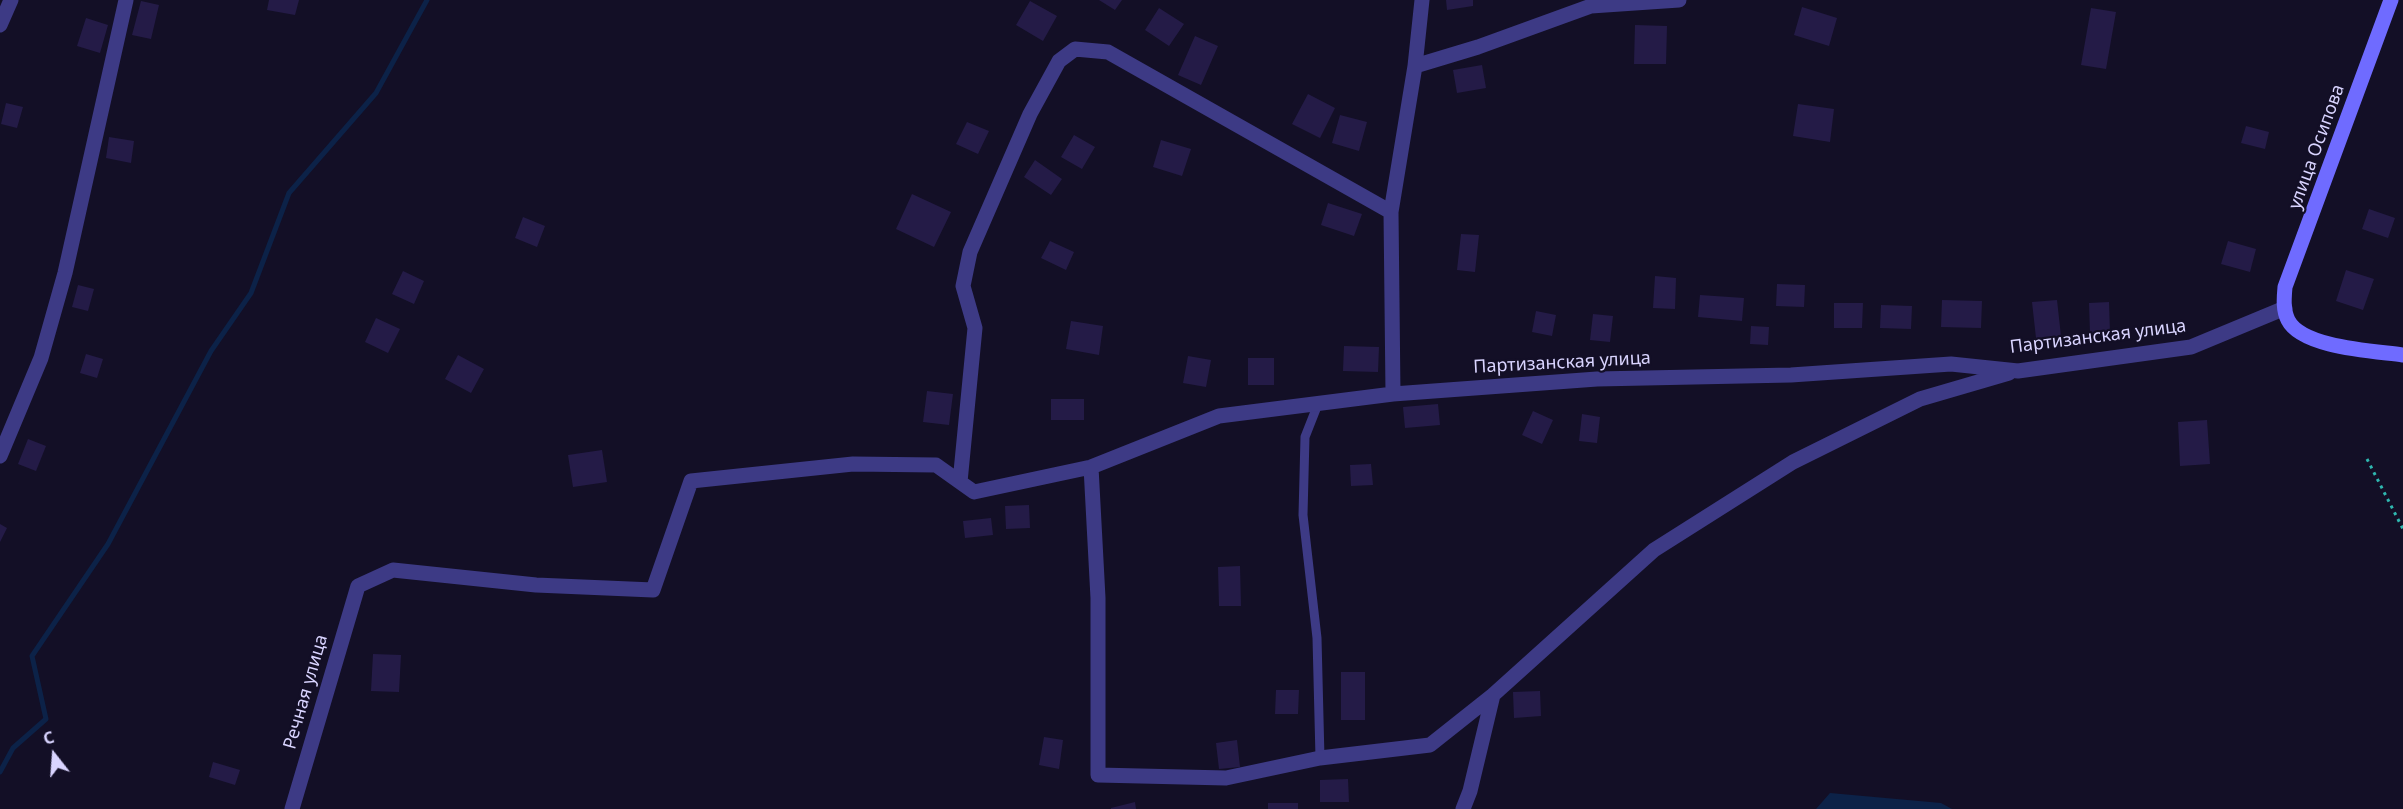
<!DOCTYPE html>
<html>
<head>
<meta charset="utf-8">
<style>
	body { margin:0 }
	#map { position:relative; width:2403px; height:809px; overflow:hidden; background:#130f26; font-family:"Noto Sans",sans-serif }
	canvas { display:block }
	.north { position:absolute; left:24px; top:725px; width:60px; height:60px; -webkit-text-stroke:4px #130f26; paint-order:stroke; rotate:343deg; font-size:16px; font-weight:700; line-height:24px; text-align:center; color:#d9d4ff }
	.north::after { content:''; display:block; margin:auto; width:21px; height:27px; background:#d9d4ff; clip-path:polygon(50% 0,100% 100%,50% 72%,0 100%) }
</style>
</head>
<body>
<div id="map">
<canvas width="2403" height="809"></canvas>
<div class="north">С</div>
</div>
<script>
const c = document.querySelector('canvas').getContext('2d');
c.lineJoin = 'round';
function fillPath(path, color) { c.fillStyle = color; c.fill(path, 'evenodd'); }
function stroke(path, color, width, dash) { c.strokeStyle = color; c.lineWidth = width; c.lineCap = dash ? 'butt' : 'round'; c.setLineDash(dash || []); c.stroke(path); }
function drawText(font, color, halo, rows, align = 'center') {
  c.font = font + ' "Noto Sans",sans-serif'; c.lineWidth = 4.5; c.setLineDash([]); c.textBaseline = 'middle'; c.strokeStyle = halo; c.fillStyle = color; for (const [text, x, y, turn = 0] of rows) {
    c.save(); c.translate(x, y); c.rotate((+turn || 0) * Math.PI / 180); c.textAlign = isNaN(turn) ? turn : align; if (halo) c.strokeText(text, 0, 0); c.fillText(text, 0, 0); c.restore();
  }
}
fillPath(new Path2D(`
	M1830,793L1941,803L1952,809H1816Z`), '#0c2248');
stroke(new Path2D(`
	M0,772L13,748L46,719L32,656L108,544L211,351L251,293L289,193L376,93L427,0`), '#0c2248', 5);
fillPath(new Path2D(`
	M269,0H299L295,15L267,10Z
	M1099,0H1122L1115,10Z
	M1446,0H1473V6L1447,10Z
	M141,1L159,5L151,39L132,35Z
	M1030,1L1057,16L1043,41L1016,25Z
	M1802,7L1837,18L1829,46L1794,35Z
	M1159,8L1184,24L1169,46L1145,30Z
	M2091,8L2116,12L2106,69L2081,65Z
	M86,18L108,25L100,53L77,46Z
	M1635,25L1667,26L1666,64H1634Z
	M1195,36L1218,46L1201,85L1178,75Z
	M1482,65L1486,88L1457,93L1453,70Z
	M1308,94L1335,108L1320,138L1292,124Z
	M6,103L23,107L17,128L1,124Z
	M1798,104L1834,109L1830,142L1793,136Z
	M1340,115L1367,122L1359,151L1332,143Z
	M967,122L989,131L978,154L956,144Z
	M2246,126L2269,132L2265,149L2241,143Z
	M1074,135L1095,147L1082,169L1061,157Z
	M109,137L134,141L131,163L106,158Z
	M1161,140L1191,149L1182,176L1153,167Z
	M1035,160L1062,179L1051,195L1024,177Z
	M912,194L951,212L934,247L896,229Z
	M1328,203L1362,214L1354,236L1321,225Z
	M2369,209L2395,218L2388,238L2362,229Z
	M523,217L545,226L537,247L515,238Z
	M1461,234L1479,235L1475,272L1457,270Z
	M1050,241L1074,252L1066,270L1041,258Z
	M2228,241L2256,249L2250,272L2221,264Z
	M2346,270L2374,279L2363,310L2336,301Z
	M403,271L424,281L414,304L392,294Z
	M1655,276L1676,278L1675,309L1653,308Z
	M1777,284L1805,285L1804,307L1776,306Z
	M78,285L94,289L88,311L72,307Z
	M1700,295L1744,298L1742,321L1698,317Z
	M1942,300L1982,301L1981,328L1941,327Z
	M2057,300L2061,336L2036,338L2032,302Z
	M2109,302L2110,333H2090L2089,303Z
	M1834,303H1863L1862,328H1834Z
	M1881,305L1912,306L1911,329L1880,328Z
	M1536,311L1556,315L1552,336L1532,332Z
	M1593,314L1613,316L1610,342L1590,340Z
	M376,318L400,329L388,353L365,342Z
	M1071,321L1103,326L1099,355L1066,349Z
	M1751,326L1769,327L1768,345L1750,344Z
	M1344,346L1379,347L1378,372L1343,371Z
	M86,354L103,359L97,378L80,373Z
	M458,355L484,369L471,393L445,379Z
	M1188,356L1211,360L1206,387L1183,383Z
	M1248,358H1274V385H1248Z
	M927,391L953,394L949,425L923,422Z
	M1051,399H1084V420H1051Z
	M1438,404L1440,425L1405,428L1403,407Z
	M1533,411L1553,420L1542,444L1522,435Z
	M1582,414L1600,417L1597,443L1579,441Z
	M2207,420L2210,464L2180,466L2178,422Z
	M28,439L46,446L36,471L18,464Z
	M602,450L607,482L573,487L568,455Z
	M1371,464L1373,485L1351,486L1350,465Z
	M1029,505L1030,528L1006,529L1005,506Z
	M991,518L993,535L965,538L963,521Z
	M0,524L7,528L0,542Z
	M1240,566L1241,606H1219L1218,567Z
	M373,654L401,655L399,692L371,691Z
	M1341,672H1365V720H1341Z
	M1276,690H1299L1298,714H1275Z
	M1540,691L1541,716L1514,718L1513,692Z
	M1044,737L1063,740L1059,769L1039,765Z
	M1237,740L1240,767L1219,769L1216,743Z
	M213,762L240,770L235,785L209,777Z
	M1348,779L1349,802H1320V780Z
	M1135,802L1136,809H1111V808Z
	M1268,803H1298V809H1268Z`), '#241b47');
stroke(new Path2D(`
	M2367,459L2403,529`), '#2fb8b0', 3, [3, 4.5]);
stroke(new Path2D(`
	M1318,404L1305,437L1303,515L1317,638L1320,758`), '#3d3a85', 9);
stroke(new Path2D(`
	M0,25L11,0
	M1415,66L1478,47L1591,6L1679,0
	M1393,394L1391,212L1415,66L1422,0
	M0,456L41,358L65,273L126,0
	M1091,467L1098,598V775L1226,778L1320,758L1430,745L1493,695L1654,550L1793,462L1920,399L2009,373
	M960,482L975,328L963,286L970,252L1030,114L1059,61L1075,49L1108,52L1391,212
	M292,809L358,586L393,570L536,585L653,590L691,481L853,464L936,465L974,492L1091,467L1219,416L1393,394L1597,379L1791,375L1951,364L2018,371L2191,347L2285,308
	M1463,809L1470,791L1493,695`), '#3d3a85', 15);
stroke(new Path2D(`
	M2391,0L2285,287C2284,298 2283,310 2288,320C2302,348 2375,351 2403,355`), '#6f6bff', 15);
drawText('18px', '#d9d4ff', '#130f26', [
	["улица Осипова",2317,147,-70],
	["Партизанская улица",2098,337,-7],
	["Партизанская улица",1562,363,-3],
	["Речная улица",306,692,-74]
]);
</script>
</body>
</html>
